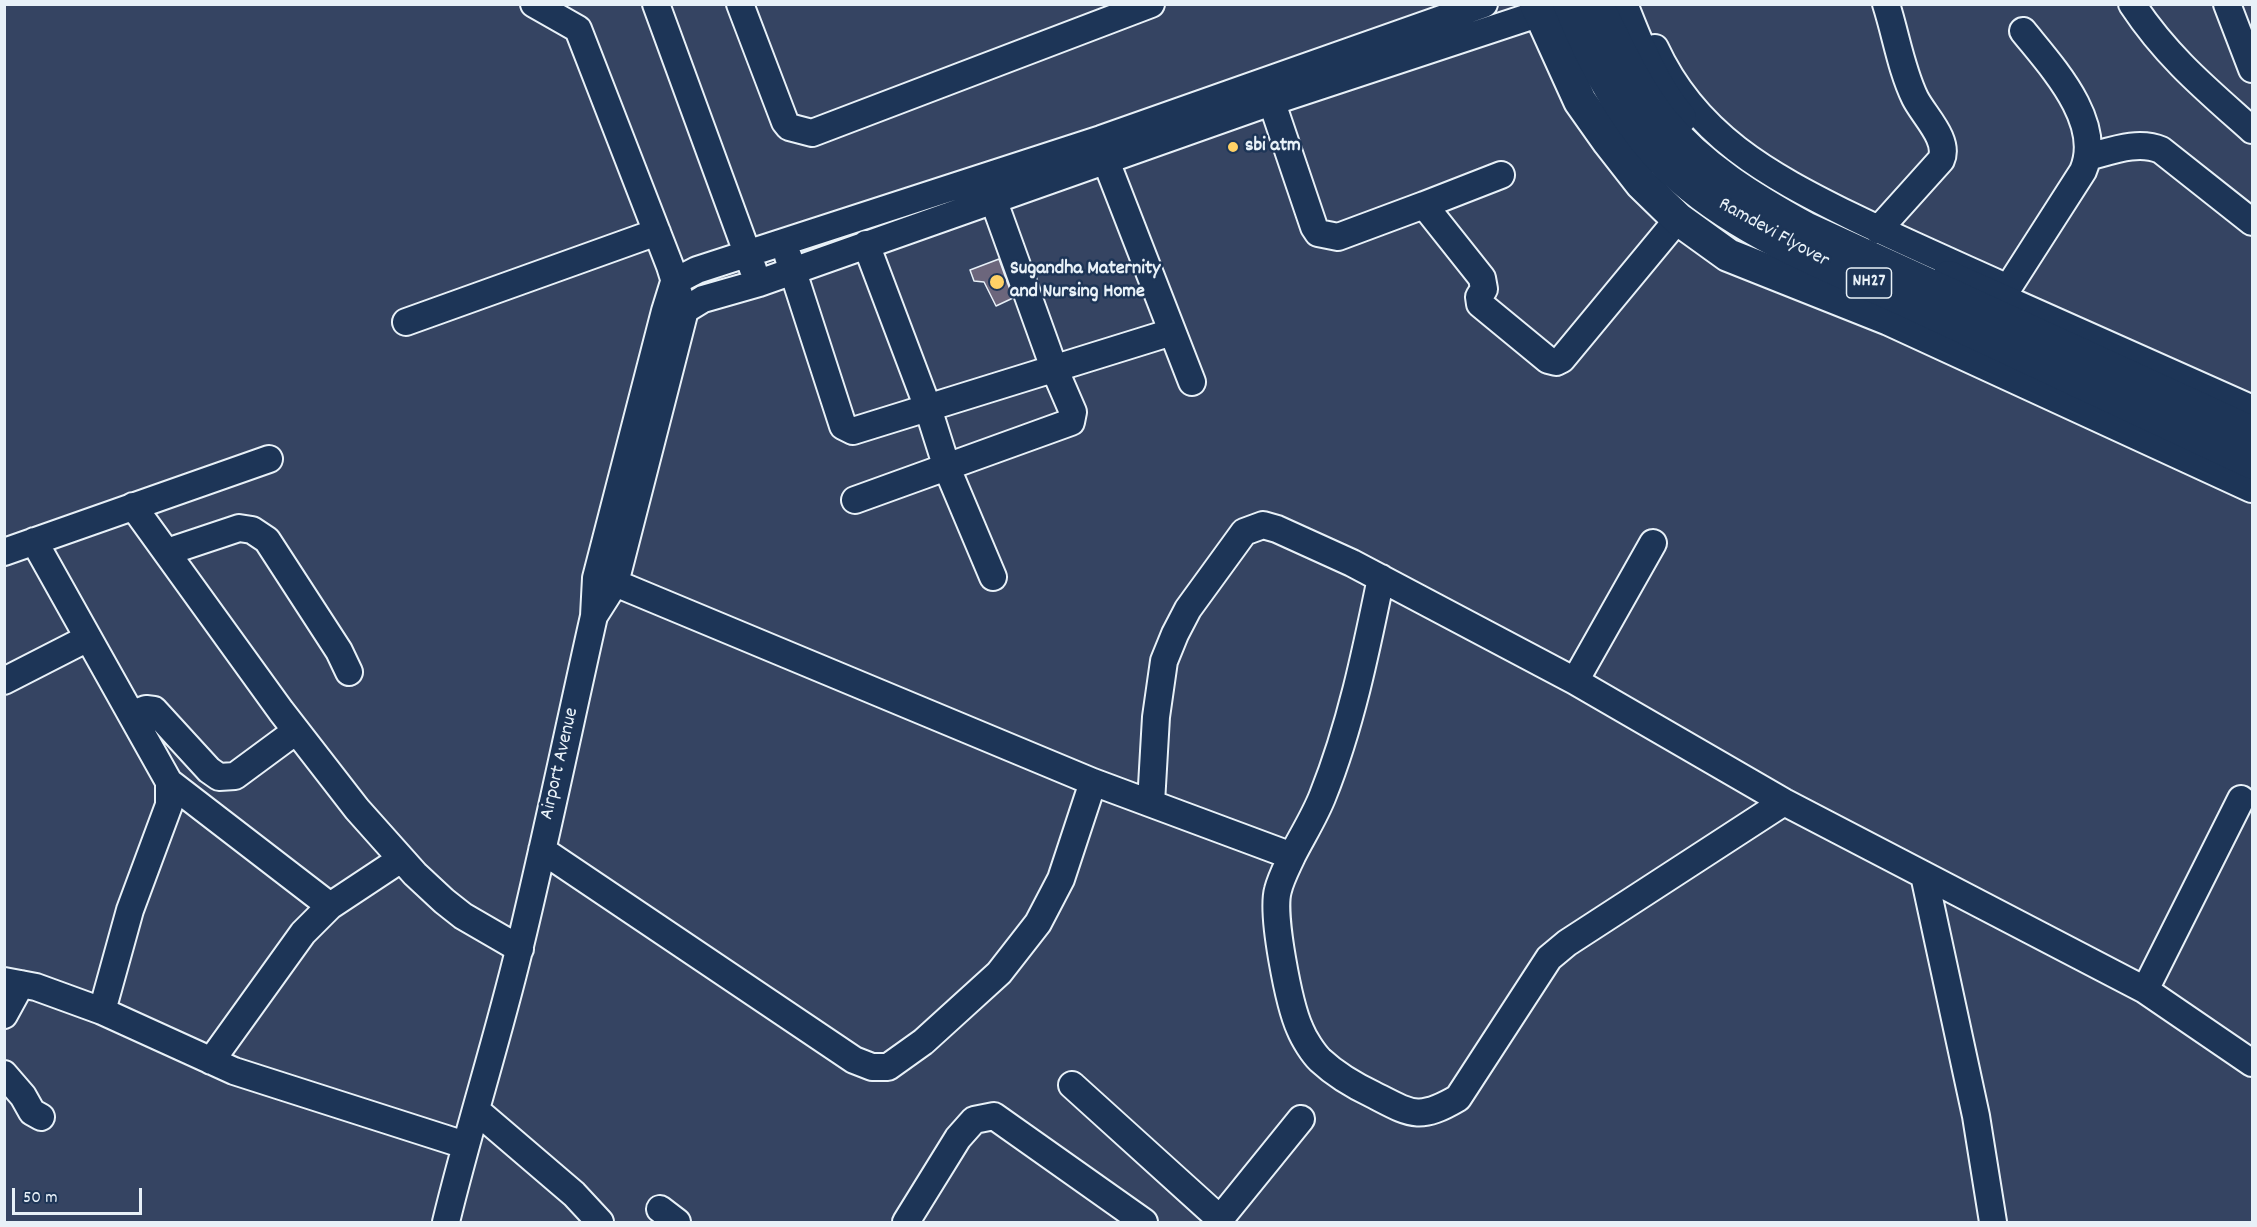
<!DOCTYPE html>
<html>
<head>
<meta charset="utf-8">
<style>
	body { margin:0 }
	#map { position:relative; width:2257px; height:1227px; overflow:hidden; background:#354462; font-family:Dekko,sans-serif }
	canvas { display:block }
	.frame { position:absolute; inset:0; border:6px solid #e8f1f8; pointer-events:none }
	.scale { position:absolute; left:12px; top:1188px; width:130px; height:27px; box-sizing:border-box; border:3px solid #e8f1f8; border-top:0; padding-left:8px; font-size:18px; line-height:21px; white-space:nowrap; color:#e8f1f8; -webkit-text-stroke:4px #1d3557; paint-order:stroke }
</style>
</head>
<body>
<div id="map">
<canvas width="2257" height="1227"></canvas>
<div class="frame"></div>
<div class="scale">50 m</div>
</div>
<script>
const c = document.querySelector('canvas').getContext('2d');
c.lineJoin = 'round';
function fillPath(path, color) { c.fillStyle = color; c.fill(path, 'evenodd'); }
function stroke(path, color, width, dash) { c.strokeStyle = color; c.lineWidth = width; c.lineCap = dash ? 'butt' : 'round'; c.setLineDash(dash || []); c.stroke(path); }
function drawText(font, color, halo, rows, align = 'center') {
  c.font = font + ' Dekko,sans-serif'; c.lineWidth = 5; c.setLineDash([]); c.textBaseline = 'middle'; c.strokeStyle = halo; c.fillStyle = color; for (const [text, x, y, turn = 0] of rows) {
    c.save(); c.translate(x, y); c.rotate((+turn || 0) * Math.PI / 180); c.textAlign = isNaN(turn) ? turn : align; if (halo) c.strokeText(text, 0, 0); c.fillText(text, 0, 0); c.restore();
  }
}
const building = new Path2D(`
	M999,259L1013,298L996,306L984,282L974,281L970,270Z`);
fillPath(building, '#6c667c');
stroke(building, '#e8f1f8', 1.5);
const minor = new Path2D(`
	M534,4L578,29L670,266L680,298
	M656,4L753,269
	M740,4L785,122L789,127L812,133L1151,4
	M2132,4C2167,57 2206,89 2252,130
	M2227,4L2252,69
	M1655,48C1695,135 1768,175 1851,216C1902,241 1955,264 2008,288L2083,171C2104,122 2052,67 2023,31
	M1266,85L1314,227L1318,233L1338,237L1424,205L1482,278L1484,289L1479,297L1480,304L1548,360L1556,362L1562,359L1678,219
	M1099,143L1192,382
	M2088,157C2111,151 2138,140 2161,150L2252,222
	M1424,205L1501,175
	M1878,230L1941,160C1950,140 1924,116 1915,98C1901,69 1896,35 1886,4
	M866,244L928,408L947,468L993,577
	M788,256L843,426L853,431L1172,332
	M685,310L703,299L759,283L1271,102L1559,7
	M406,322L657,232
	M855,500L1071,422L1073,412L1054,368L988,185
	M133,506L281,711L357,809L415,874L444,901L463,916L520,949
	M34,541L169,782V805L130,910L102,1011
	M4,552L269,459
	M167,552L239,528L252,530L267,540L339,651L349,672
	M596,578L615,583L1093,782L1292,856C1287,867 1281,878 1278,890C1271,914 1289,1005 1300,1029C1304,1039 1313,1053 1320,1060C1335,1074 1355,1086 1374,1095C1411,1114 1419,1121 1458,1098L1549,958L1567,943L1784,802
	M594,616L596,578L665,311L674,282L697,270L1101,139L1484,4
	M4,681L88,638
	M1575,681L1653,543
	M132,714L146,709L154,710L209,770L219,777L235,776L296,731
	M169,782L330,906
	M1151,803L1156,717L1164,661L1175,634L1188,609L1244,532L1263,525L1277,529L1352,563L1575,681L1784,802L2145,990L2252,1063
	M542,850L854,1060L872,1067H888L923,1042L999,973L1038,923L1061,879L1093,782
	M1292,856C1302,836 1315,816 1323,795C1351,725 1366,651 1381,578
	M1924,875L1976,1116L1993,1222
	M4,981L36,987L102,1011L234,1071L465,1145
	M2145,990L2241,799
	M4,1015L21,984
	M211,1061L303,933L330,906L401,859
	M4,1074L23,1096L32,1112L41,1117
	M1072,1085L1220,1219L1219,1222
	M477,1111L574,1194L600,1222
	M660,1209L677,1222
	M1220,1219L1301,1119
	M446,1222C468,1131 497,1041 519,950C546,839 569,727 594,616L615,583L685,310
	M906,1222L958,1138L974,1120L994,1116L1144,1222`);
const major = new Path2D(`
	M1536,4L1580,101L1609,142L1641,183L1678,219L1728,255L1889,319L2252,486
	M1621,4C1637,45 1652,84 1680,118
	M1949,277L2252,412`);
const highway = new Path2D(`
	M1570,4C1594,64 1626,124 1672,169C1739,232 1829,265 1912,303C2025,356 2139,409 2252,462
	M1596,4C1616,44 1634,86 1661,120C1700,168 1753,200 1806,229L2252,433`);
stroke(minor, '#e8f1f8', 30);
stroke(major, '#e8f1f8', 36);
stroke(highway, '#e8f1f8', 38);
stroke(minor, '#1d3557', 26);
stroke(major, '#1d3557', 32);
stroke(highway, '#1d3557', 33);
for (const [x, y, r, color] of [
	[1233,147,6,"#ffd166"],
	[997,282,8,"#ffd166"]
]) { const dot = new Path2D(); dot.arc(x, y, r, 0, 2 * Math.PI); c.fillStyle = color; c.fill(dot); stroke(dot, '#1d3557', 2); }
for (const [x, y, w] of [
	[1869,283,45]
]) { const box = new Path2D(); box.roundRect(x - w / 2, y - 15, w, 30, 4.5); c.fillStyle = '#1d3557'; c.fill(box); stroke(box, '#e8f1f8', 1.5); }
drawText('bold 18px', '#e8f1f8', null, [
	["NH27",1869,283]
]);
drawText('bold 20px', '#e8f1f8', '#1d3557', [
	["sbi atm",1245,147],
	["Sugandha Maternity",1010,270],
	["and Nursing Home",1010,293]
], 'left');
drawText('20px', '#e8f1f8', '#1d3557', [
	["Ramdevi Flyover",1773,234,29],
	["Airport Avenue",561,764,-77]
]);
</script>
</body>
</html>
